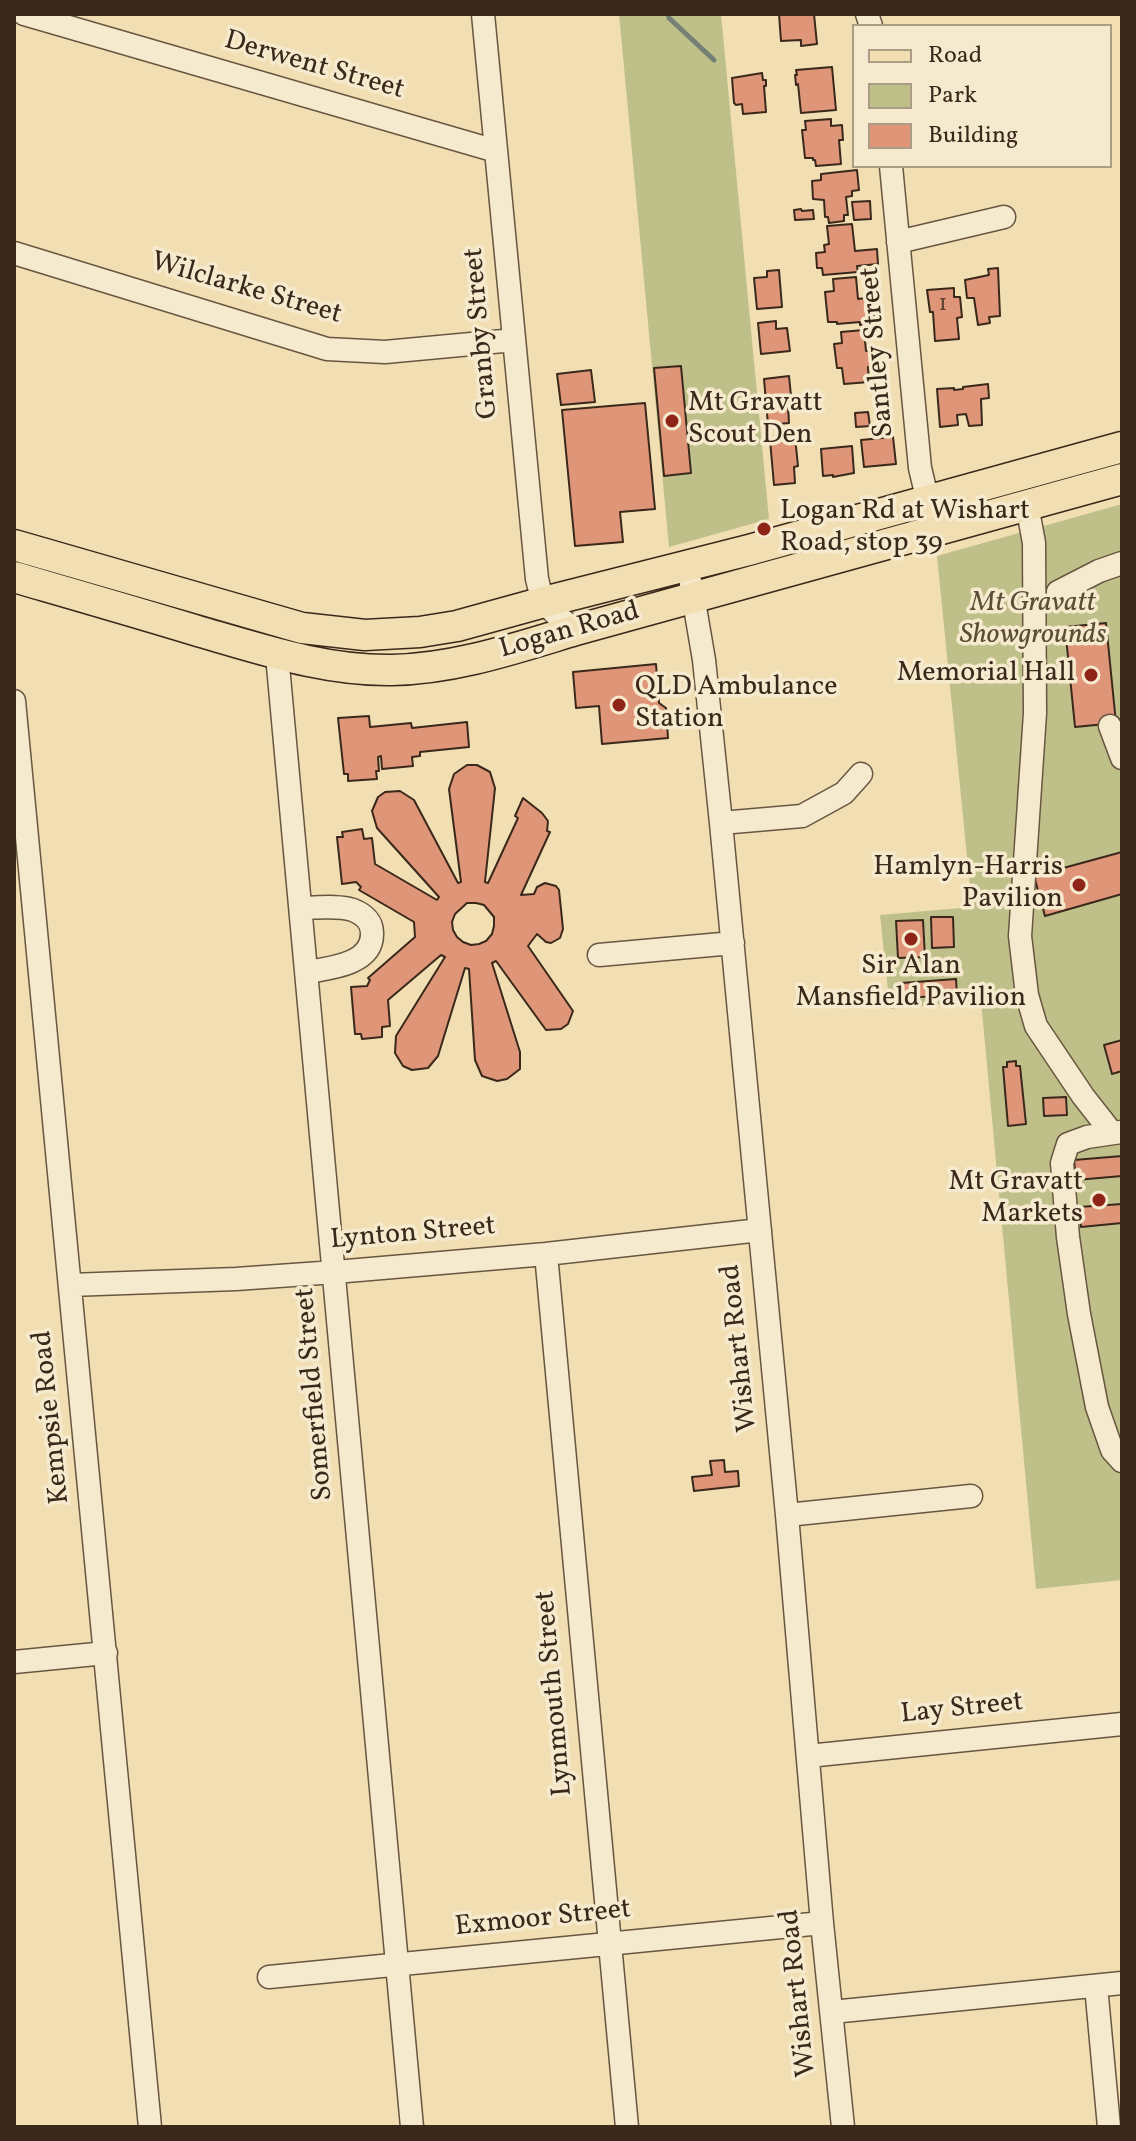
<!DOCTYPE html>
<html>
<head>
<meta charset="utf-8">
<style>
	body { margin:0 }
	#map { position:relative; width:1136px; height:2141px; overflow:hidden; background:#f1deb3; font-family:Vollkorn,serif }
	canvas { display:block }
	.frame { position:absolute; inset:0; border:16px solid #3a281a; pointer-events:none }
	.legend { position:absolute; left:852px; top:24px; width:260px; height:144px; box-sizing:border-box; background:#f6eace; border:2px solid #ab9c86; margin:0; padding:10px 14px; list-style:none; font-size:24px; color:#3a281a }
	.legend li { display:flex; align-items:center; gap:16px; height:40px }
	.legend b { width:40px; border:2px solid #ab9c86 }
</style>
</head>
<body>
<div id="map">
<canvas width="1136" height="2141"></canvas>
<div class="frame"></div>
<ul class="legend">
<li><b style="height:10px;background:#f1deb3"></b>Road</li>
<li><b style="height:22px;background:#bfc089"></b>Park</li>
<li><b style="height:22px;background:#de9578"></b>Building</li>
</ul>
</div>
<script>
const c = document.querySelector('canvas').getContext('2d');
c.lineJoin = 'round';
function fillPath(path, color) { c.fillStyle = color; c.fill(path, 'evenodd'); }
function stroke(path, color, width, dash) { c.strokeStyle = color; c.lineWidth = width; c.lineCap = dash ? 'butt' : 'round'; c.setLineDash(dash || []); c.stroke(path); }
function drawText(font, color, halo, rows, align = 'center') {
  c.font = font + ' Vollkorn,serif'; c.lineWidth = 7; c.setLineDash([]); c.textBaseline = 'middle'; c.strokeStyle = halo; c.fillStyle = color; for (const [text, x, y, turn = 0] of rows) {
    c.save(); c.translate(x, y); c.rotate((+turn || 0) * Math.PI / 180); c.textAlign = isNaN(turn) ? turn : align; if (halo) c.strokeText(text, 0, 0); c.fillText(text, 0, 0); c.restore();
  }
}
fillPath(new Path2D(`
	M619,14H721L769,519L669,547Z
	M1122,504V1580L1036,1589L981,1001L890,1009L880,915L972,907L937,556Z`), '#bfc089');
stroke(new Path2D(`
	M668,14L669,18L714,60`), '#748075', 5);
const building = new Path2D(`
	M779,14H814L817,44L801,46V40L781,41Z
	M832,67L836,110L801,113L798,84L796,85L795,75H797L796,70Z
	M762,73L763,80H766V86H764L766,112L743,114L742,104L736,105L734,103L732,78Z
	M831,119V126L842,125L843,140H839L841,164L816,166L815,160H813V158H805L802,130H806L805,121Z
	M857,170L859,190L852,191V196L846,197L848,215H844V221L829,223L828,217H825L824,200L813,199L812,181L821,180V174Z
	M870,201L871,219L854,220L852,202Z
	M801,209L802,211L813,210L814,219L795,220L794,210Z
	M852,224L855,251L877,249L878,264L857,266L858,272L823,275L822,268H817L816,253L825,252L824,245L829,244L827,226Z
	M998,268L1000,316L989,317L990,323L978,325L974,298H967L965,280L989,275L988,269Z
	M779,270L782,307L757,309L754,278L767,277V271Z
	M856,277L858,299L866,298L867,309L873,308L875,324L860,325V322L837,324V322H828L825,292L834,291L833,279Z
	M954,288V297H960L962,317L957,318L959,339L935,341L933,312H930L927,290Z
	M776,321V329L787,328L790,351L761,354L758,323Z
	M864,330L866,351H872L874,367H868L869,382L844,384L842,368H837L834,344L842,343L841,332Z
	M681,366L691,473L664,476L654,368Z
	M591,370L595,402L561,405L557,374Z
	M789,376L792,406H788L789,423L768,425L764,379Z
	M988,384L989,398L981,399L982,425L969,426L966,414L957,415L958,425L940,427L937,389L954,388V390L963,389V387Z
	M645,403L655,509L620,512L623,542L575,546L562,410Z
	M868,412L870,426L856,427L855,413Z
	M795,437L798,466L794,467L795,483L774,485L770,440Z
	M893,437L896,464L864,467L861,440Z
	M852,446L854,473L833,477V475L823,476L821,449Z
	M1106,623L1116,723L1075,727L1065,627Z
	M656,664L659,703L666,708L668,738L602,744L599,706L576,708L573,672Z
	M369,716L370,727L411,723L412,728L467,722L469,747L420,752V756L412,757L413,766L382,769L381,756L378,757L379,771H376L377,779L348,781V774H344L338,718Z
	M467,765H477L490,772L495,788L485,882L488,883L518,818L515,816L523,798L542,813L548,821L547,831L550,832L521,895L534,894L537,887L545,883L556,886L559,890L563,929L560,938L551,943L546,942L537,934L528,946L573,1011L568,1024L561,1029L546,1030L496,961L492,963L520,1052V1069L507,1079L497,1081L482,1076L475,1060L469,969L465,968L438,1056L428,1068L412,1070L403,1066L395,1053L396,1036L445,957L441,955L388,1000L390,1026L382,1027V1037L362,1039L361,1034H355L351,987L367,986L370,980L368,978L415,937L414,922L359,890L361,887L356,882L342,884L337,837H343L342,832L362,829L364,839L372,838L375,864L437,900L439,897L377,828L372,811L378,797L385,792L400,791L414,800L458,883L461,882L449,789L454,774ZM467,903H476L484,905L494,917V926L492,934L486,941L479,944L471,945L463,942L457,937L453,930L452,922L455,914Z
	M1122,852V894L1045,916L1034,876Z
	M931,917H953L954,947L932,948Z
	M923,920L925,957L898,958L896,921Z
	M956,979L957,995L902,998L901,983Z
	M1122,1040V1071L1112,1074L1104,1045Z
	M1016,1061V1066H1020L1026,1124L1008,1126L1003,1067H1007V1062Z
	M1066,1097L1067,1115L1044,1116L1043,1098Z
	M1122,1156V1176L1076,1180L1074,1160Z
	M1122,1204V1223L1081,1227L1079,1207Z
	M724,1460L725,1472L738,1471L739,1486L694,1491L692,1477L712,1475L710,1461Z`);
fillPath(building, '#de9578');
stroke(building, '#3a281a', 2);
const minor = new Path2D(`
	M24,14L496,151
	M483,14L537,579C542,604 555,616 576,630
	M867,14L871,26
	M891,166L920,468L931,514
	M898,242L1004,217
	M14,253L327,349L385,352L514,340
	M1027,505L1034,543L1035,713L1020,936L1027,995L1036,1026L1083,1096L1112,1133
	M691,584L704,660L721,823L787,1515L822,1923L843,2127
	M1058,592L1099,571L1122,563
	M277,655L412,2127
	M14,701L150,2127
	M1110,726L1122,758
	M721,823L802,816L844,793L861,774
	M301,908C317,908 338,905 353,910C363,914 372,921 372,933C373,964 331,968 307,972
	M599,955L733,943
	M1121,1132L1087,1137L1068,1144L1062,1163L1068,1237L1079,1314L1097,1407L1112,1450L1122,1461
	M546,1254L627,2127
	M70,1285L236,1279L335,1272L546,1254L760,1230
	M787,1515L971,1496
	M14,1662L106,1653
	M808,1756L1122,1724
	M269,1977L822,1923
	M1096,1986L1109,2127
	M832,2012L1122,1983`);
const major = new Path2D(`
	M14,545L302,628L365,635L420,632L457,626L544,602L749,550L1122,447
	M14,577C76,595 139,613 201,632C264,650 325,671 392,670C455,669 516,648 576,630L1122,479`);
stroke(minor, '#685640', 25);
stroke(major, '#3a281a', 33);
stroke(minor, '#f6eace', 22);
stroke(major, '#f1deb3', 30);
for (const [x, y, r, color] of [
	[672,421,8,"#8f2418"],
	[764,529,8,"#8f2418"],
	[1091,675,8,"#8f2418"],
	[619,705,8,"#8f2418"],
	[1079,885,8,"#8f2418"],
	[911,939,8,"#8f2418"],
	[1099,1200,8,"#8f2418"]
]) { const dot = new Path2D(); dot.arc(x, y, r, 0, 2 * Math.PI); c.fillStyle = color; c.fill(dot); stroke(dot, '#f6eace', 3); }
drawText('24px', '#634332', null, [
	["1",943,306]
]);
drawText('28px', '#3a281a', '#f6eace', [
	["Derwent Street",314,67,16],
	["Wilclarke Street",246,290,16],
	["Granby Street",483,333,-95],
	["Santley Street",879,352,-95],
	["Logan Road",570,632,-16],
	["Lynton Street",413,1235,-5],
	["Wishart Road",741,1348,-96],
	["Somerfield Street",316,1394,-95],
	["Kempsie Road",53,1417,-96],
	["Lynmouth Street",556,1693,-95],
	["Lay Street",962,1710,-6],
	["Exmoor Street",543,1920,-6],
	["Wishart Road",800,1993,-96]
]);
drawText('28px', '#3a281a', '#f6eace', [
	["Mt Gravatt",688,405],
	["Scout Den",688,437],
	["Logan Rd at Wishart",780,513],
	["Road, stop 39",780,545],
	["Memorial Hall",1075,675,"right"],
	["QLD Ambulance",635,689],
	["Station",635,721],
	["Hamlyn-Harris",1063,869,"right"],
	["Pavilion",1063,901,"right"],
	["Sir Alan",911,968,"center"],
	["Mansfield Pavilion",911,1000,"center"],
	["Mt Gravatt",1083,1184,"right"],
	["Markets",1083,1216,"right"]
], 'left');
drawText('italic 28px', '#5b4e36', '#f6eace', [
	["Mt Gravatt",1033,605],
	["Showgrounds",1033,637]
]);
</script>
</body>
</html>
